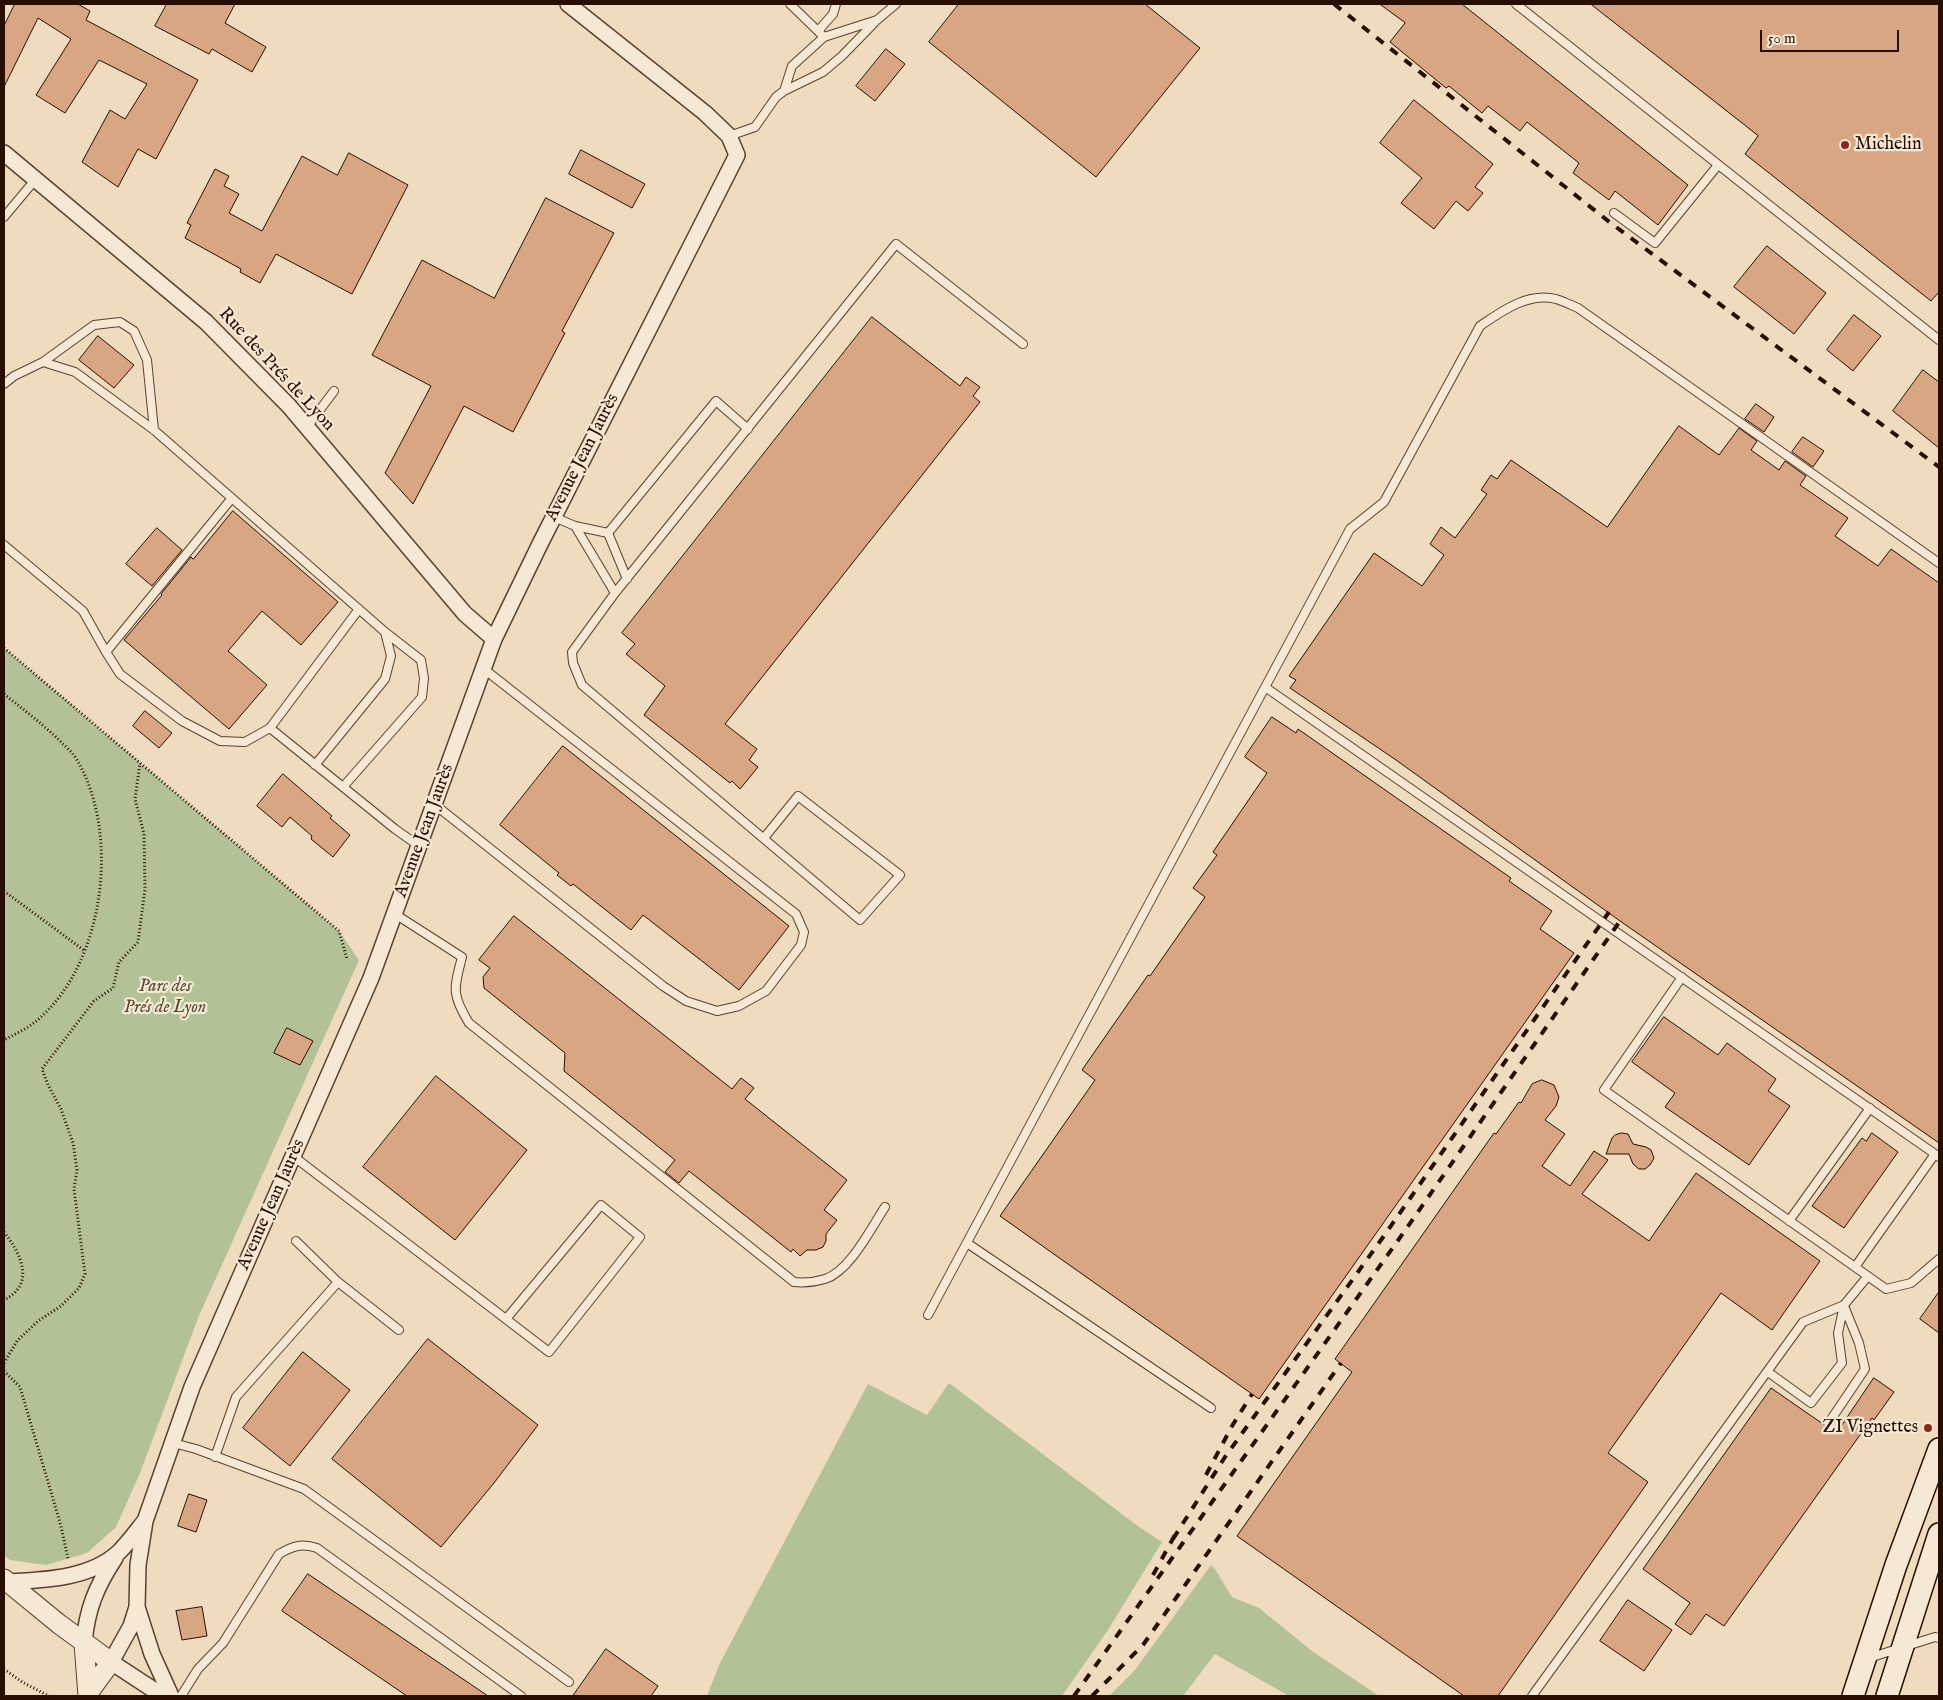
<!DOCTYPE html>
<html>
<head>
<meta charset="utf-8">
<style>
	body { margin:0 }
	#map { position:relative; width:1943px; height:1700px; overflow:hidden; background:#efdbbd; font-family:"IM FELL English",serif }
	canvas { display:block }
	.frame { position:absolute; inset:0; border:5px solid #280e00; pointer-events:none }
	.scale { position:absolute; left:1760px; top:30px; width:139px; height:22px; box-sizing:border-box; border:2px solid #280e00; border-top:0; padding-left:6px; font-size:15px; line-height:18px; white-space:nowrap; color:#280e00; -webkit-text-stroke:4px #f5e8d4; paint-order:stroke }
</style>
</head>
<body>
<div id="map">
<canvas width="1943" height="1700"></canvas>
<div class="frame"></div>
<div class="scale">50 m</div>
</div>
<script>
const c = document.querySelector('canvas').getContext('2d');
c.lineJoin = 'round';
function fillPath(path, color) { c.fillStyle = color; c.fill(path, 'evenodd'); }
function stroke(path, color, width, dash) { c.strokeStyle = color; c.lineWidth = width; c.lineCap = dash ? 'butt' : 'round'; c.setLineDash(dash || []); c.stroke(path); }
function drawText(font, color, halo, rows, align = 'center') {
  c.font = font + ' "IM FELL English",serif'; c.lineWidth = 4.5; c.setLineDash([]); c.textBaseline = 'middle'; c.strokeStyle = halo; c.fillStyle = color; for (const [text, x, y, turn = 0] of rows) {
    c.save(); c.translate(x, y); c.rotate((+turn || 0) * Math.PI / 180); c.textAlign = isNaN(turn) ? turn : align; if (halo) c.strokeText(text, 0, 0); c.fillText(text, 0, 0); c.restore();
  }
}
fillPath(new Path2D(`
	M4,648L339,931L359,960L198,1318L140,1473L116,1527L87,1553L46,1565L10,1560L4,1555Z
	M949,1383L1135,1524L1162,1542L1108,1630L1062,1696H707L720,1663L868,1384L927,1415Z
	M1211,1565L1215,1569L1232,1597L1259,1608L1312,1651L1379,1696H1289L1215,1654L1183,1696H1109L1135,1670Z`), '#b3c196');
const building = new Path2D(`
	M15,4H78L90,11L86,20L198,80L156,159L138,149L118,187L82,162L110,110L125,119L147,84L99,60L65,113L36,95L71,39L38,18L4,87V26Z
	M167,4H235L225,23L266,47L252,72L212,49L209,54L155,26Z
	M959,4H1145L1200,48L1096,177L929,42Z
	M1380,4H1462L1688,185L1658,225L1615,191L1609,200L1573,173L1579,163L1527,122L1520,131L1488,106L1482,113L1449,86L1446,88L1390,42L1405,23Z
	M1591,4H1939V292L1931,301L1745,154L1758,136Z
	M886,49L905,64L875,101L856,86Z
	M1414,100L1493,164L1475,187L1483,193L1468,211L1456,201L1434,229L1401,203L1422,178L1380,143Z
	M581,150L645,184L632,208L569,174Z
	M349,153L408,185L352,294L276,254L260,283L240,272L241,269L185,238L191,225L187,223L215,169L229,176L224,186L239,194L229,213L262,231L302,156L337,175Z
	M546,198L614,233L562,331L565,333L513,432L464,406L413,504L385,473L431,386L372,355L422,260L494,298Z
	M1767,246L1826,293L1794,334L1734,287Z
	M1854,315L1881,336L1853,371L1827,350Z
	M872,317L960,386L966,377L980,387L973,396L980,402L725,724L757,749L749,760L758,767L740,789L732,781L730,783L644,715L665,686L626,654L635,644L622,633Z
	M98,336L134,365L114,388L79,360Z
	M1923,370L1939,382V448L1893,411Z
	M1756,404L1774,417L1764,432L1745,419Z
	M1679,426L1719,455L1739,428L1757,441L1751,450L1779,470L1785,461L1806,476L1800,485L1848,518L1835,536L1878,566L1891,549L1939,583V1143L1620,921L1396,760L1290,688L1296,680L1289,676L1374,553L1422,586L1444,555L1430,544L1441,527L1455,538L1487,494L1481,490L1491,475L1497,479L1511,460L1607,527Z
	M1803,437L1824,451L1813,467L1792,452Z
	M233,511L338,602L301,645L262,611L228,651L267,685L229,729L124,640L162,595L161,594L191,557L193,559Z
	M157,528L182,550L152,586L126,564Z
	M145,711L172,733L159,748L133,726Z
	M1272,717L1296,733L1298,729L1511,878L1509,881L1552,911L1540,929L1574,953L1259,1399L1000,1216L1095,1080L1082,1070L1148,975L1150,976L1205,897L1193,888L1217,855L1213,852L1267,773L1245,757Z
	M563,746L789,926L739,990L643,915L631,930L573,884L571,886L557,875L559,873L500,825Z
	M283,774L332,816L330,818L350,835L333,857L311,839L312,836L290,817L282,827L257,806Z
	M514,916L732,1089L741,1078L754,1088L745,1099L847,1180L824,1210L837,1220L826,1234V1241L823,1247L816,1250H807L800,1256L793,1249L791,1252L689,1171L679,1183L665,1172L675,1160L564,1071L565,1053L484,988L483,977L490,968L479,960Z
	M1664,1017L1718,1055L1727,1043L1776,1079L1768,1091L1790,1106L1749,1165L1665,1107L1675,1093L1632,1062Z
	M287,1028L313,1041L300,1065L274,1053Z
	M436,1076L527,1150L455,1240L363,1167Z
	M1542,1080L1554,1085L1559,1097L1556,1106L1545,1120L1565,1134L1542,1166L1570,1186L1594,1151L1608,1160L1582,1194L1649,1241L1696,1173L1820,1261L1772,1330L1721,1293L1608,1453L1648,1482L1498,1696H1464L1237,1536L1352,1372L1335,1359L1494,1133L1496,1134L1519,1102L1521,1103L1532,1084Z
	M1622,1133L1628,1134L1633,1144L1646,1147L1651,1150L1654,1158L1650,1165L1645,1169H1639L1633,1164L1629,1154H1606L1612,1138L1615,1135Z
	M1872,1133L1898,1152L1844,1228L1812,1206L1862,1138L1866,1141Z
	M1939,1292V1333L1920,1319Z
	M428,1339L538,1425L494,1483L441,1547L332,1459Z
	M303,1352L350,1390L290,1466L243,1428Z
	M1874,1378L1894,1392L1874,1420L1872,1418L1724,1626L1706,1614L1691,1635L1675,1624L1690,1603L1643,1569L1771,1388L1836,1433Z
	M189,1494L207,1500L196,1532L178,1526Z
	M308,1574L488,1696H407L282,1611Z
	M1628,1600L1672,1630L1644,1671L1600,1641Z
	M202,1607L207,1636L182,1640L176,1611Z
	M606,1649L658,1686L651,1696H573Z`);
fillPath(building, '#d8a682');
stroke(building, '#280e00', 1);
const service = new Path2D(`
	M790,4L824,37
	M1516,4L1939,340
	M818,31L833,14L836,4
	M784,91L823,72L842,56L875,22
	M729,136L755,127L776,97L784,91L792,66L824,37L877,20L896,4
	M1614,213L1655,243L1718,165
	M4,217L35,180
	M43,362L94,325L120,322L134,331L147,360L154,430
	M4,384L14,376L43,362L75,372L154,430L385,632L391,656L385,679L315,765
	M307,427L334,391
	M554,517L575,526
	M608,533L575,526L615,593
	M4,545L83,611L106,652L120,674L182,721L220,741L245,742L270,728L395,829L419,846
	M627,579L608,533L716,401L748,429
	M106,652L232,498
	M1265,687L1935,1154
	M270,728L359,609
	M343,787L422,697L424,678L421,660L385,632
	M434,804L663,986L686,1001L717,1011L739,1006L766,991L801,945L804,932L796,914L484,669
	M764,838L798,796L900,875L860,920L582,685L573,663L572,652L615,593L896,244L1023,344
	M395,914L462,957C454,988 451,994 469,1023L794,1282C804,1283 815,1282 825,1279C850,1271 871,1228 885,1207
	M1682,977L1604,1090L1855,1267
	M293,1156L549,1352L640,1237L601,1205L506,1319
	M1939,1157L1935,1154L1855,1267L1886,1289L1911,1283L1939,1259
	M1789,1221L1870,1108
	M296,1241L338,1282
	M967,1243L1211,1408
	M928,1315L1350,529L1384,502L1480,326C1502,311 1528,292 1556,299C1563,301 1571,305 1578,308L1939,563
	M1768,1372L1811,1403L1842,1363L1838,1333L1844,1305
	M1832,1418L1865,1369L1859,1343L1844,1306
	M173,1443L196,1449L304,1489L569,1682
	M215,1457L236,1397L338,1282L399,1330
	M1869,1658L1935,1637L1939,1638
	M181,1696L198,1669L223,1643L279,1554C293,1546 301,1543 317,1548L521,1696
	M1532,1696L1803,1322L1844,1305L1868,1276`);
const minor = new Path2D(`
	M4,153L206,322L289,406L465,614L494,639
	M7,1582C44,1580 90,1579 119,1552C128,1543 136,1532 144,1522
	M137,1607L131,1626L111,1662L163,1696
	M84,1643C87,1609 96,1587 115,1558
	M171,1696L152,1654L137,1607L138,1565L145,1521L192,1387L371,978L494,639L540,544L737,155L729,136L705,113L568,4`);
const tertiary = new Path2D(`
	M4,1579L59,1624L111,1662L89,1692
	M84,1643L88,1696`);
const secondary = new Path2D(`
	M1853,1696L1896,1565L1939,1449
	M1887,1696L1939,1534`);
stroke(service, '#5a412f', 10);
stroke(minor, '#5a412f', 18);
stroke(tertiary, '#5a412f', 21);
stroke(secondary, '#280e00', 24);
stroke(new Path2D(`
	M4,648L339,931L347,959
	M4,694C24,710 44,725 62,743C67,748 73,753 77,760C120,833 105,958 42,1016C31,1027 17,1033 4,1040
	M4,891L85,951
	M4,1232C21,1254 36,1284 4,1300
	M4,1363L17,1341L38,1321L61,1306L79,1288L85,1274L74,1189L77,1170L73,1143L61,1109L48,1085L42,1069L94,1001L113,988L119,962L138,942L145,889L144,834L135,799L140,763
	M4,1371L20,1387L61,1526L68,1559
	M4,1669L22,1682L49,1696`), '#280e00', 3, [1, 2.5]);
stroke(service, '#f5e8d4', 8);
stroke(minor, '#f5e8d4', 15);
stroke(tertiary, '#f5e8d4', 19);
stroke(secondary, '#f5e8d4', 21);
stroke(new Path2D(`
	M1334,4L1612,224L1939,467
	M1206,1475L1232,1426L1252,1394
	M1173,1539L1225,1457L1386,1233L1609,912
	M1153,1575L1176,1533
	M1074,1696L1404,1232L1620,921
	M1092,1696L1143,1645L1341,1363`), '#280e00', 4, [9, 9]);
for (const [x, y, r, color] of [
	[1845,145,5,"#8f2418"],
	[1928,1428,5,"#8f2418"]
]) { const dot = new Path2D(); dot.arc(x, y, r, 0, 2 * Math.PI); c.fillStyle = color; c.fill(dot); stroke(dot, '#f5e8d4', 2); }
drawText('18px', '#280e00', '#f5e8d4', [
	["Michelin",1855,145],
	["ZI Vignettes",1918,1428,"right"]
], 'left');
drawText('18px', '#280e00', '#f5e8d4', [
	["Rue des Prés de Lyon",276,370,47],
	["Avenue Jean Jaurès",583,458,-63],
	["Avenue Jean Jaurès",425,831,-70],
	["Avenue Jean Jaurès",272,1205,-66]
]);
drawText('italic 18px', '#594d34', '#f5e8d4', [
	["Parc des",165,987],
	["Prés de Lyon",165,1008]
]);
</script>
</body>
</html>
